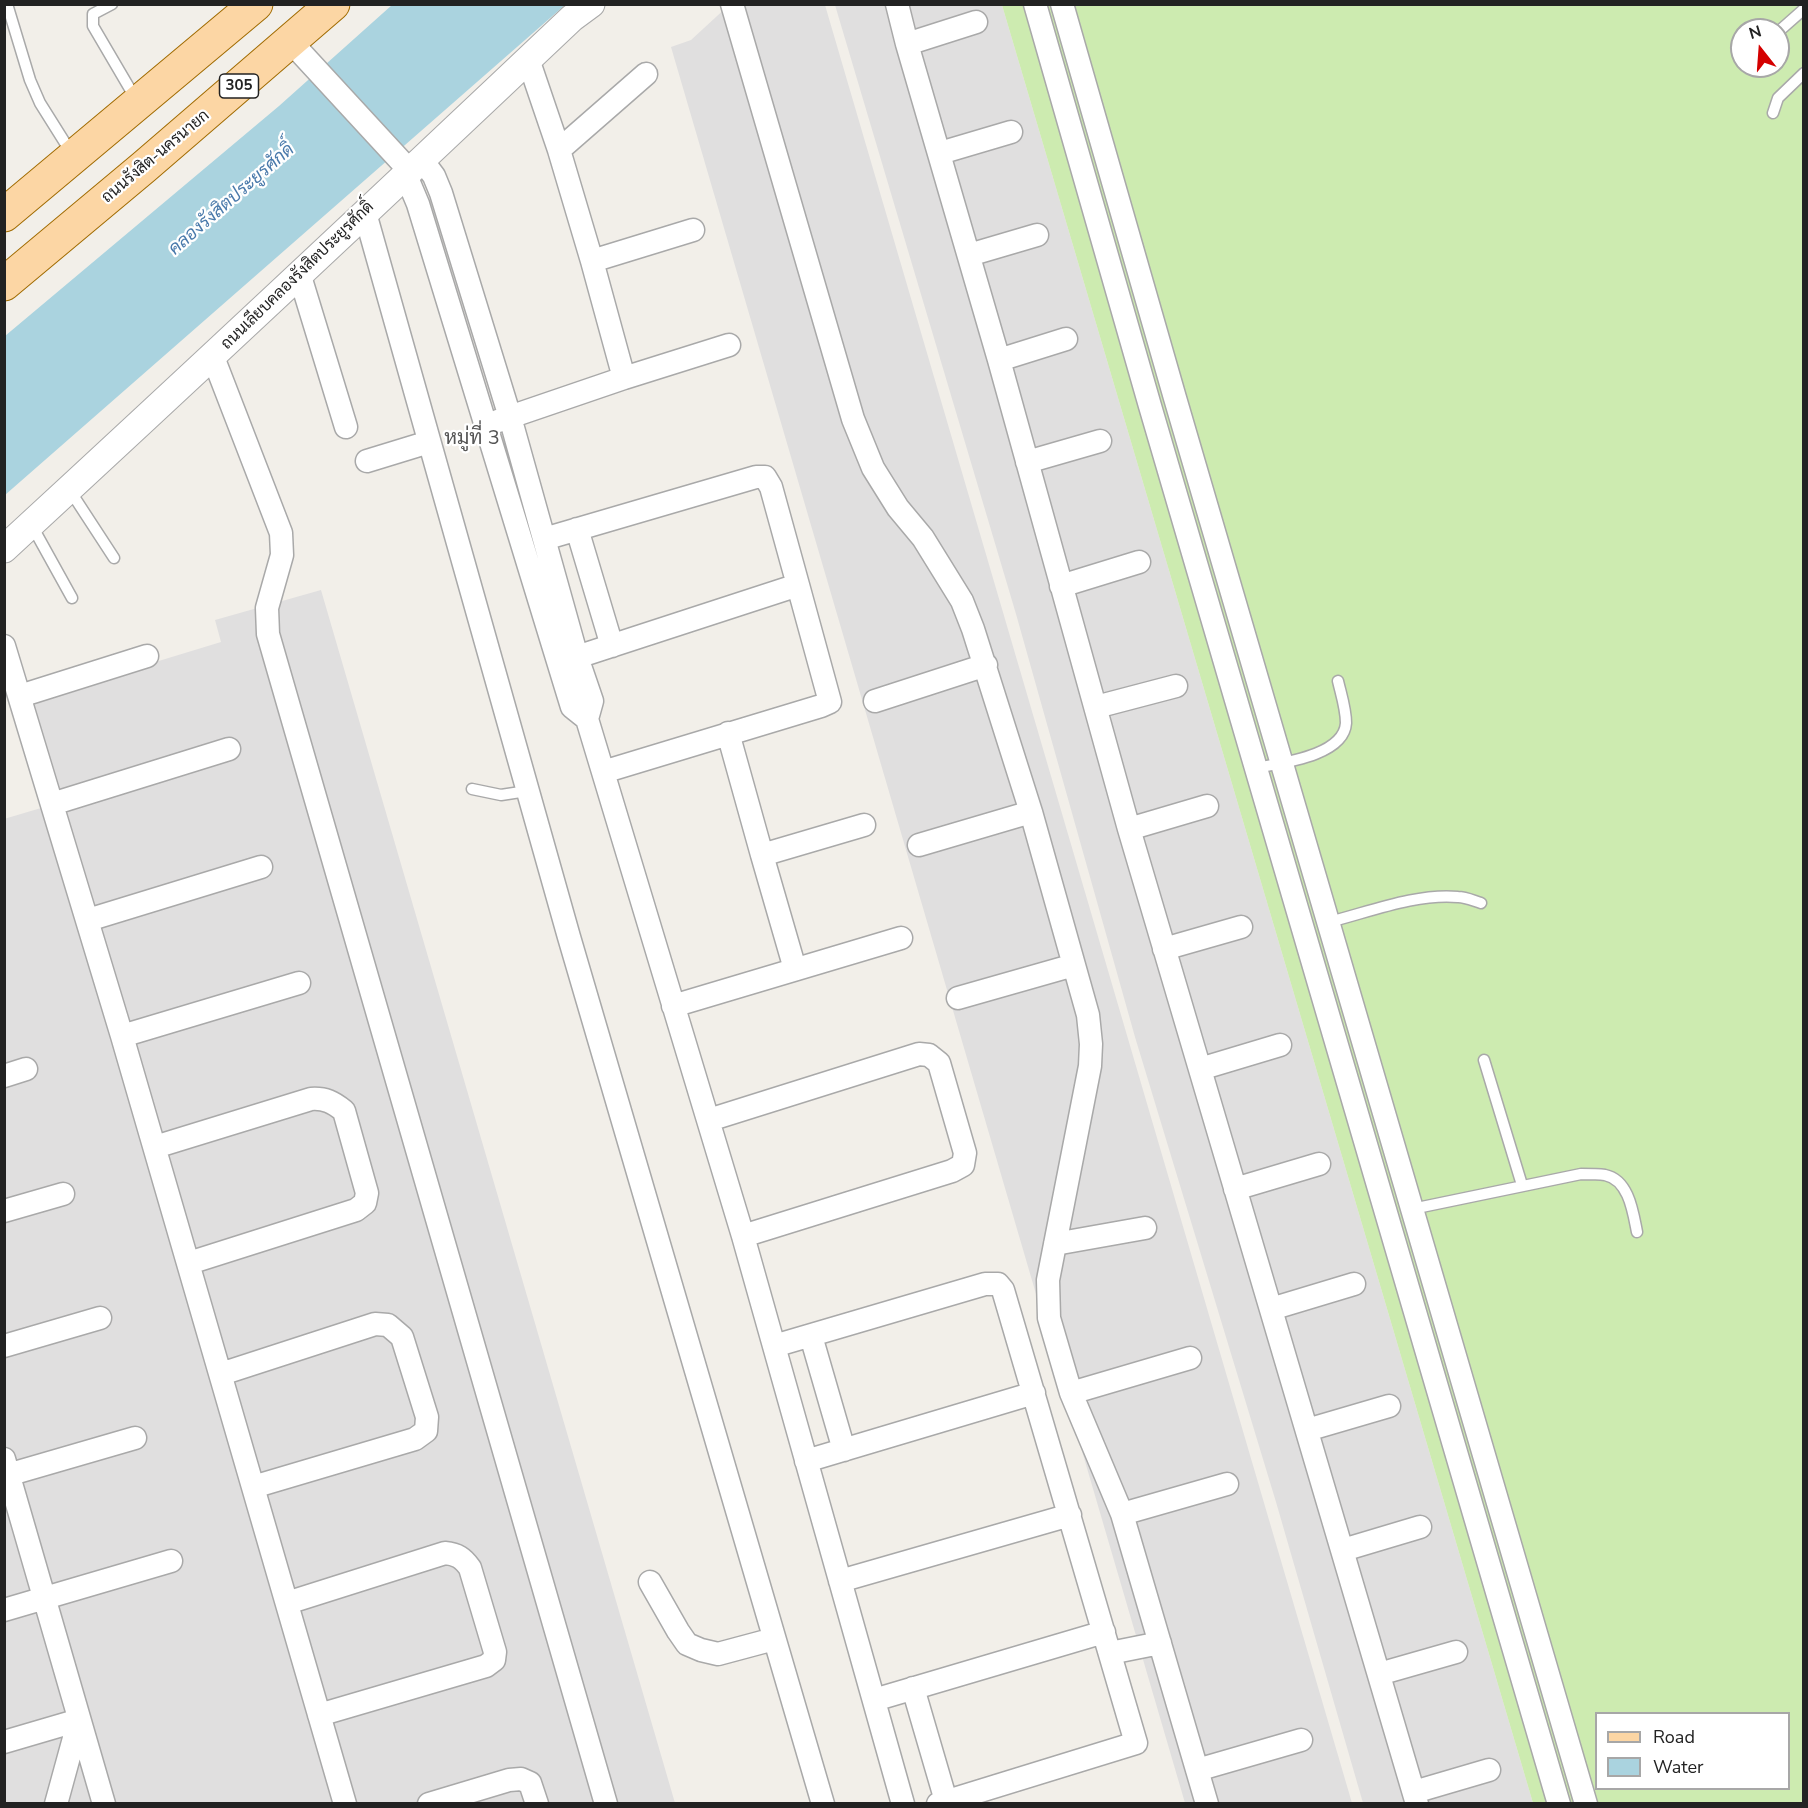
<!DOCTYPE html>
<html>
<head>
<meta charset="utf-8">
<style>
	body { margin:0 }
	#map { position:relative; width:1808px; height:1808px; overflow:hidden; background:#f2efe9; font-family:"Nunito Sans",sans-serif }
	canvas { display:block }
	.frame { position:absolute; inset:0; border:6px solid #222; pointer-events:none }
	.legend { position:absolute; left:1595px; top:1712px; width:195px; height:78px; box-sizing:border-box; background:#fff; border:2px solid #a7a7a7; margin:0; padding:8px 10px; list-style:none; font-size:18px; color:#222 }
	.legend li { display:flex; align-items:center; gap:12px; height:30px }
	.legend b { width:30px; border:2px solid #a7a7a7 }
	.north { position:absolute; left:1730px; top:18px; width:60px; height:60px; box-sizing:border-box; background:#fff; border:2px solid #a7a7a7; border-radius:50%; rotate:343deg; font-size:16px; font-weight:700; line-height:24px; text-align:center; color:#222 }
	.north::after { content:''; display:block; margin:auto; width:21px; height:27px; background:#d40000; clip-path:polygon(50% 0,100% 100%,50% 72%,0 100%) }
</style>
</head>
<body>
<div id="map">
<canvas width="1808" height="1808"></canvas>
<div class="frame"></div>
<ul class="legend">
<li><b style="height:8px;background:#fcd6a4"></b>Road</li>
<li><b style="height:16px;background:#aad3df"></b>Water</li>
</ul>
<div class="north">N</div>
</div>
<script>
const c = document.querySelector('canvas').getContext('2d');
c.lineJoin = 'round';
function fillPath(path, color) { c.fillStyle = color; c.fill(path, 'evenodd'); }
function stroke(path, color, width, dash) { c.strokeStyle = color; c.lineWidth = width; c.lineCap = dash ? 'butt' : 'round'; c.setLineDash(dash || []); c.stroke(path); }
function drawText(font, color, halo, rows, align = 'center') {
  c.font = font + ' "Nunito Sans",Sarabun,sans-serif'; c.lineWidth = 4.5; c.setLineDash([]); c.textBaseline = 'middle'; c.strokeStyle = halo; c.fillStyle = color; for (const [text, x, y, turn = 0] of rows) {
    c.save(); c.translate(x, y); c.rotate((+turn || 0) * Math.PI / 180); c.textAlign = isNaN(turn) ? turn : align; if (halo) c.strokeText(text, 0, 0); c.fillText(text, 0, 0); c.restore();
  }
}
fillPath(new Path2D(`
	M729,5H825L1352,1803H1185L671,47L691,40Z
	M835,5H1002L1533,1803H1363L1276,1502L1135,1037L1016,614Z
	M321,590L675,1803L5,1804L4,819L41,808L11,706L221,642L215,620Z`), '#e0dfdf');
fillPath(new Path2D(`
	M1002,5H1803V1803H1533ZM1742,30H1778V66H1742ZM1596,1714H1788V1788H1596Z`), '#cdebb0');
fillPath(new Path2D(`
	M392,5H565L5,495V336L279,106Z`), '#aad3df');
const service = new Path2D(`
	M7,4L30,80L40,103L72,154
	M112,4L93,14V26L137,101
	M1778,32L1804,9
	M1773,113L1778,98L1804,73
	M69,489L114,558
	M31,524L72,598
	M1256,768C1281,763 1344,756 1346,723C1346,709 1341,694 1338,681
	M472,789L501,795L527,791
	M1329,922C1369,912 1417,893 1458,897C1466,897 1474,901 1481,903
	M1484,1060L1522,1185
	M1412,1209L1581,1174C1589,1174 1598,1174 1605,1175C1629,1180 1633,1212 1637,1232`);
const minor = new Path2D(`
	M732,4L853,419L873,468L898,508L923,538L962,601L973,629L1031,812L1088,1015L1091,1044L1090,1066L1048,1280L1049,1318L1071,1393L1122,1514L1207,1804
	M897,4L907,44L999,360L1129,829L1417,1804
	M1035,4L1150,406L1559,1804
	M1062,4L1175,398L1586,1804
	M291,42L409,170
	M907,44L976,22
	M528,59L559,150
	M940,153L1011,132
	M422,160L434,176L441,193L510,417L577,657L592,701L587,719L743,1236L903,1804
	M405,173L418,204L572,707L587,719
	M365,213L569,937L823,1804
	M969,255L1037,235
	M592,261L693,230
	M299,273L346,427
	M213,357L281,533L282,555L267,608L268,634L606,1804
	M999,360L1066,339
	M624,378L592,261L559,150L646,74
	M498,421L624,378L729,345
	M367,461L429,442
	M1027,462L1100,441
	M577,529L612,646
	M544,539L756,477H765L771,487L798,585L577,657
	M1061,586L1139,562
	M4,646L122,1036L345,1804
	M20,696L147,656
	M875,701L986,665
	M1096,707L1176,686
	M728,733L762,855L864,825
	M603,772L821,706L830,702L798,585
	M52,804L229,749
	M1129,829L1207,806
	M919,845L1031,812
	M762,855L795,969
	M88,920L261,867
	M1164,949L1241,927
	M958,998L1074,965
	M673,1006L901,938
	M122,1036L299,983
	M1200,1069L1280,1045
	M4,1076L26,1069
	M709,1120L919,1054L929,1055L939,1063L965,1153L963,1165L952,1171L743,1236
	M155,1147L311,1099C325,1098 333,1102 344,1111L367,1193L365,1203L356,1210L189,1263
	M1235,1189L1319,1164
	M4,1211L63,1194
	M1055,1244L1145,1228
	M1271,1309L1354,1284
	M811,1336L844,1450
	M4,1346L100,1318
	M774,1346L985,1284H998L1003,1290L1136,1743L938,1804
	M221,1374L375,1324L388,1325L402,1337L427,1417L426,1431L415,1439L253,1487
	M1071,1393L1190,1358
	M1307,1430L1389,1406
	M4,1459L104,1804
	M806,1461L1034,1393
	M4,1476L135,1438
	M1122,1514L1227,1484
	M1343,1550L1420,1527
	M840,1581L1070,1515
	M650,1582L678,1631L687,1644L701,1650L718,1654L774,1639
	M287,1603L445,1553C457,1554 463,1558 470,1568L495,1652L494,1660L486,1666L319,1715
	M4,1610L171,1561
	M1110,1653L1160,1643
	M1379,1674L1456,1652
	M913,1688L946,1801
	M874,1700L1104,1632
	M4,1742L79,1720L56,1804
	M1197,1770L1301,1740
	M1414,1792L1489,1770
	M429,1804L509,1780L521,1779L530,1783L537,1804`);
const tertiary = new Path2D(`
	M4,549C195,373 384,196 572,18L591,4`);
const primary = new Path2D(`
	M4,215L256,4
	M4,284L144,167L333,4`);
stroke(service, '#a9a9a9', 13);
stroke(minor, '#a9a9a9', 25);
stroke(tertiary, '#a9a9a9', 29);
stroke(primary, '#a06b00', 35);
stroke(service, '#fff', 10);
stroke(minor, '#fff', 22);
stroke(tertiary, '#fff', 27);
stroke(primary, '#fcd6a4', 33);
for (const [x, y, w] of [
	[239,86,39]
]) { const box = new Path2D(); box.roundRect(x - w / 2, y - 12, w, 24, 4.5); c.fillStyle = '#fff'; c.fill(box); stroke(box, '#222', 1.5); }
drawText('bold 15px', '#222', null, [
	["305",239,86]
]);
drawText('16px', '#222', '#fff', [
	["ถนนรังสิต-นครนายก",156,157,-40],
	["ถนนเลียบคลองรังสิตประยูรศักดิ์",298,276,-44]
]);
drawText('italic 18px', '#4a7aab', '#fff', [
	["คลองรังสิตประยูรศักดิ์",232,200,-41]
]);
drawText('20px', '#555', '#fff', [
	["หมู่ที่ 3",472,439]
]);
</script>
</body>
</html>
